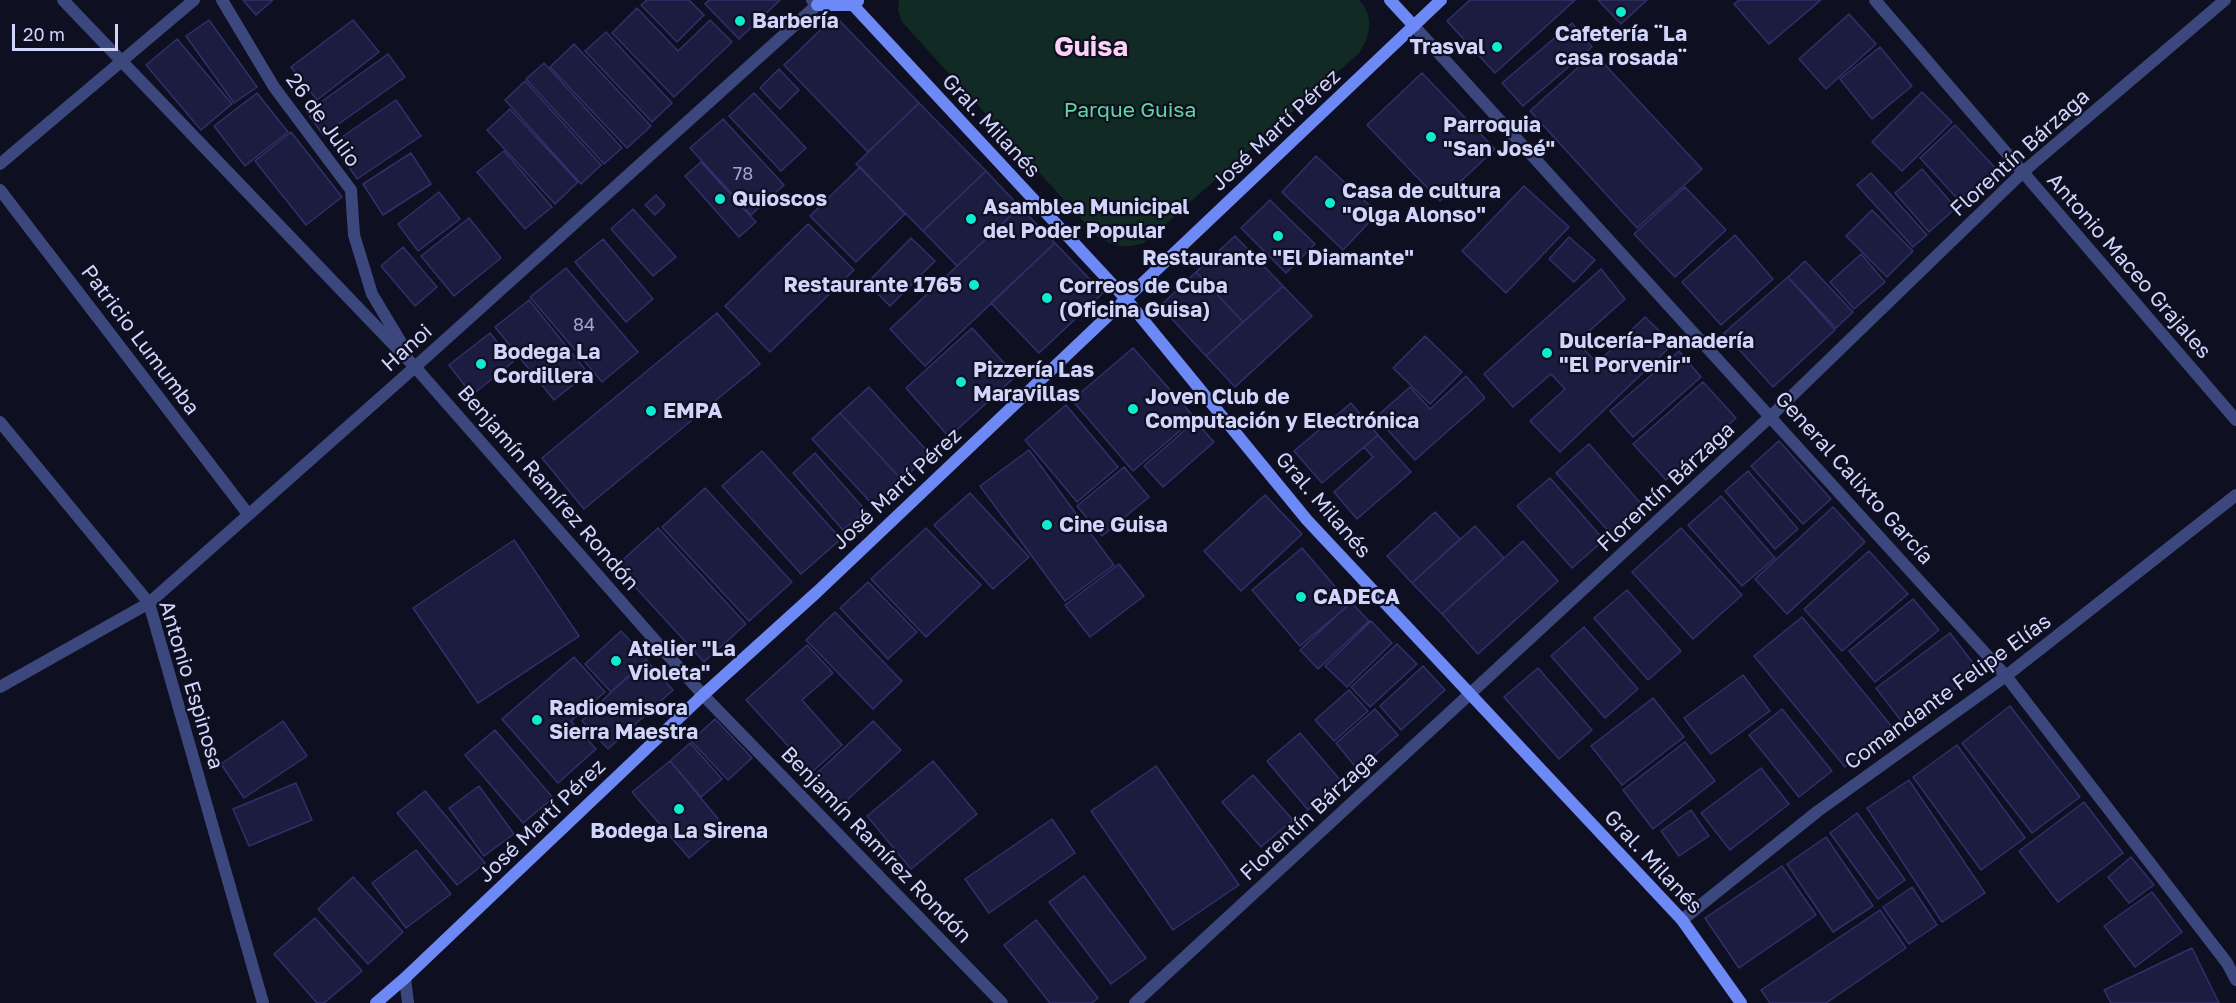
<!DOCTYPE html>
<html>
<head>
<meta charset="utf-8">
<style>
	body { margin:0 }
	#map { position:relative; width:2236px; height:1003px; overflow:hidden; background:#0e0f20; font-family:"Golos Text",sans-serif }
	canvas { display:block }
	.scale { position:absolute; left:12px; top:24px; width:106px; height:27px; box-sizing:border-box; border:3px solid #d1d5fc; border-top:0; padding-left:8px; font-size:18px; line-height:21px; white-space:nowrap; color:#d1d5fc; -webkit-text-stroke:4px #0e0f20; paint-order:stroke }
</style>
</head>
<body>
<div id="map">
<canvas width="2236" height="1003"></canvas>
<div class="scale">20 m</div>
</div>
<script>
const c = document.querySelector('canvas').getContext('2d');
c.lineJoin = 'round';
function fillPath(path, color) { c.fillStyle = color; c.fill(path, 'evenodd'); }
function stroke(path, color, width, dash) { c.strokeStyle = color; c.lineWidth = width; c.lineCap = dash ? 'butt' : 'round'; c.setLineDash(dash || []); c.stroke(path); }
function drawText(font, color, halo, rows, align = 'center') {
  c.font = font + ' "Golos Text",sans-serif'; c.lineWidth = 4.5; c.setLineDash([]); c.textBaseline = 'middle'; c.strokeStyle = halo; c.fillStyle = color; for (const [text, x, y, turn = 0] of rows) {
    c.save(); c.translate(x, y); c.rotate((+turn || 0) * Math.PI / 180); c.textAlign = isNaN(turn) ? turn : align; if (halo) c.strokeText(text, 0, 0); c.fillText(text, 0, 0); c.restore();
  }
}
fillPath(new Path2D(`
	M899,0H1359C1374,16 1371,35 1359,53L1144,243C1125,249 1112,247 1096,235L902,22L898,10Z`), '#122a24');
const building = new Path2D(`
	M243,0H273L256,15Z
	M647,0H689L704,15L677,42L641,5Z
	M709,0H780L739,39L705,4Z
	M1470,0H1575L1495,73L1447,21Z
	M1598,0H1647L1621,24Z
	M1739,0H1821L1769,44L1734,4Z
	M637,8L678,51L710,20L732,42L674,97L612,33Z
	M1849,14L1876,44L1826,89L1799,59Z
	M835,16L919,103L868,152L784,65Z
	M209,20L257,87L234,103L186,36Z
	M353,20L379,52L317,100L291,67Z
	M1572,23L1592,47L1523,106L1502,83Z
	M606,32L672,103L652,122L585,51Z
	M177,39L232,104L201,130L146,65Z
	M574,44L651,126L627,148L550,67Z
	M1880,47L1912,86L1872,119L1840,79Z
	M1594,53L1702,169L1637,228L1530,111Z
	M388,54L405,77L323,135L307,112Z
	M544,63L622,148L604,164L526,79Z
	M779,69L799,90L780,109L760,88Z
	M1422,73L1495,149L1440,201L1367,125Z
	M525,81L601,165L581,184L505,100Z
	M1922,92L1952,122L1902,171L1872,142Z
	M257,93L288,132L245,166L214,126Z
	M754,93L806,148L781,171L729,116Z
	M396,100L421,136L357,179L333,143Z
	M919,103L986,171L923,231L856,164Z
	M510,109L578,182L555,204L487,130Z
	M723,119L784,185L751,215L690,148Z
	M1955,125L2001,174L1965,207L1920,158Z
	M291,132L342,197L306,225L255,161Z
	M504,151L552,207L525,229L477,172Z
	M411,153L431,184L383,215L363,184Z
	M1316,156L1378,213L1343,250L1282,192Z
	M701,162L756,222L739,237L685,176Z
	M860,167L905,214L856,262L810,216Z
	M1922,169L1956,208L1929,232L1895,193Z
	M986,171L1020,207L957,266L923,231Z
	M1871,173L1927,235L1913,247L1857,185Z
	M1524,186L1569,227L1506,293L1462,251Z
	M1685,187L1726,230L1675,277L1634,234Z
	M439,192L460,219L418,251L398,224Z
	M656,195L665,205L655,215L645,205Z
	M1270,200L1315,244L1286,273L1241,228Z
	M1020,207L1055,243L925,366L890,329Z
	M633,209L676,257L653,276L611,229Z
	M1872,210L1913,251L1887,277L1846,236Z
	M469,218L501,258L454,296L421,256Z
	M808,224L854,270L770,352L725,306Z
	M1735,235L1773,279L1721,325L1682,282Z
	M1235,236L1283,286L1243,322L1196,272Z
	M1569,237L1595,260L1574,282L1549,259Z
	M911,238L935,261L890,306L867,283Z
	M603,239L653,299L626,322L575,262Z
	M1055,243L1103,293L1039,353L991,303Z
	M403,247L437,287L415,306L381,266Z
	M1861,254L1885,282L1854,309L1830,282Z
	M1805,261L1853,312L1836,328L1788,277Z
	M566,268L638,352L602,382L530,297Z
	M1601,269L1625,299L1577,342L1597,363L1645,317L1673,344L1560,452L1530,421L1565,389L1551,374L1513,407L1484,374Z
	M1196,272L1243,322L1206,356L1160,306Z
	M1788,277L1835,330L1773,387L1724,333Z
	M1283,286L1312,316L1235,387L1206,356Z
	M529,300L588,373L554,400L495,327Z
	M717,313L760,364L584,509L542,458Z
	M972,328L1016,376L949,437L906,388Z
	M490,333L513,362L472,395L449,365Z
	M1425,336L1462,372L1430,404L1393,368Z
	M1133,348L1195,418L1133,471L1072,400Z
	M1679,351L1701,377L1633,437L1610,411Z
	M1466,376L1485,398L1415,460L1376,417L1410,387L1430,409Z
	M1703,382L1736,418L1666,480L1633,444Z
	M869,387L930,454L902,480L840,413Z
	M1351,403L1378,435L1322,483L1294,451Z
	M1066,405L1118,467L1077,502L1025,440Z
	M840,413L902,480L874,506L812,439Z
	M1195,421L1214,442L1163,487L1144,466Z
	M1378,435L1411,472L1357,519L1334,492L1373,457L1364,447Z
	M1779,441L1831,499L1803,524L1751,466Z
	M1589,444L1643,506L1611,534L1556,473Z
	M1029,450L1114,565L1065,601L980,486Z
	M762,451L841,539L801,574L722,486Z
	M815,453L866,511L843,530L793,473Z
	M1124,467L1149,497L1102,536L1077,506Z
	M1748,471L1798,529L1775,549L1725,491Z
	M1550,478L1604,540L1572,568L1517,506Z
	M705,488L792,582L749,621L662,527Z
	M970,493L1029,557L993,589L934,525Z
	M1265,495L1302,534L1241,591L1204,551Z
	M1721,496L1775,558L1742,586L1688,525Z
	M1833,507L1865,542L1787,614L1755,579Z
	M1435,512L1460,539L1412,583L1387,556Z
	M1475,526L1504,558L1442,614L1412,583Z
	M658,528L746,624L704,662L616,566Z
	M926,528L981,585L926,637L871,579Z
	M1681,528L1742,595L1693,639L1632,572Z
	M514,540L579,636L478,703L413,608Z
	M1523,541L1558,581L1478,654L1442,614Z
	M1302,548L1350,604L1300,646L1252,590Z
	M1869,551L1908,594L1842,651L1804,609Z
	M1119,564L1144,596L1090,637L1065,605Z
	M868,582L917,632L888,659L840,608Z
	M1627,590L1681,651L1648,680L1594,618Z
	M1913,599L1939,630L1875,682L1849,651Z
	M1351,602L1369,621L1318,669L1300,650Z
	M835,612L902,681L873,709L806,640Z
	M1802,617L1893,728L1845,767L1754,656Z
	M1371,621L1392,643L1347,687L1325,666Z
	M1584,627L1638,689L1605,718L1551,656Z
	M621,631L647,659L611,692L585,664Z
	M1950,633L1979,671L1905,726L1876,688Z
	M1397,644L1417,664L1370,707L1351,687Z
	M807,645L833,673L802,700L842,745L812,772L746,700Z
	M574,657L605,692L571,721L596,749L558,783L502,719Z
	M647,661L673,690L608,749L582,721L611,692Z
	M1423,666L1445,690L1401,730L1380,706Z
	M1538,668L1592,730L1559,759L1504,697Z
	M1743,675L1770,711L1711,754L1684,718Z
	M1349,690L1368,711L1334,741L1315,720Z
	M1653,698L1684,737L1622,785L1591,746Z
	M2010,706L2080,797L2032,833L1962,743Z
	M1375,709L1398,735L1358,770L1336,743Z
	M1782,709L1832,771L1799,797L1749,735Z
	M715,719L752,758L728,780L691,741Z
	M283,721L307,756L244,798L221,764Z
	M873,721L901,750L843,804L815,775Z
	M495,730L553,798L523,823L465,755Z
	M1300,733L1342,782L1308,810L1267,761Z
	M1685,742L1715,781L1653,829L1623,790Z
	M690,743L722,779L701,797L670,761Z
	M1957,745L2025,838L1981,870L1913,777Z
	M670,761L725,827L689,858L632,792Z
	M933,761L977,814L911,869L867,816Z
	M1156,766L1239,885L1173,930L1091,811Z
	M1761,768L1789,804L1730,850L1701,813Z
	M1253,775L1293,820L1261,847L1222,802Z
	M1909,780L1985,893L1942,922L1867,808Z
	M296,783L312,820L249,846L233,809Z
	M479,786L514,834L484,856L449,808Z
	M425,791L485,863L457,885L397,813Z
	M2084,802L2123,853L2058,902L2019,851Z
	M1691,810L1709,836L1679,856L1661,831Z
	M1857,813L1905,880L1878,899L1830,833Z
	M1052,819L1075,853L989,913L965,879Z
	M1826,837L1873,906L1833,932L1787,864Z
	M416,850L451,894L406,928L372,883Z
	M2131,857L2154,885L2129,903L2108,877Z
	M1782,866L1816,915L1739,968L1705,918Z
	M1084,876L1146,958L1111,984L1049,902Z
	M353,877L403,932L368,964L318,909Z
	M1912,887L1937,925L1909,944L1883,907Z
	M2152,892L2182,932L2135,967L2104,926Z
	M1880,910L1906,948L1826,1003H1770L1761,990Z
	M315,918L362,971L324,1003H317L274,954Z
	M1036,920L1098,998L1092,1003H1050L1004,945Z
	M2192,948L2219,1003H2111L2104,990Z`);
fillPath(building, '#1c1c40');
stroke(building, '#2f316b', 1.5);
stroke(new Path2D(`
	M63,0L415,367L703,695L1002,1003
	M222,0L274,87L351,190L354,235L372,294L405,349
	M1875,0L2236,420
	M1414,26L2006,676L2227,963L2236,980
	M0,164L194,0
	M0,190L248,514
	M0,422L149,603L263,1003
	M0,687L149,603L415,367L817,5L812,0
	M1682,920L1818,811L2006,676L2236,495
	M405,978L408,1003
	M1135,1003L1771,416L2023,172L2225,0`), '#3c487d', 12);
stroke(new Path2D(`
	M1390,0L1414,26
	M817,5H853L858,1
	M853,5L1126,299L1307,520L1682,920L1741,1003
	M376,1003L405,978L703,695L817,592L1441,0`), '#6d89f6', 12);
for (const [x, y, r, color] of [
	[1621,12,6,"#0eebcf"],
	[740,21,6,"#0eebcf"],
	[1497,47,6,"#0eebcf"],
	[1431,137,6,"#0eebcf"],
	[720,199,6,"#0eebcf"],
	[1330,203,6,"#0eebcf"],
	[971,219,6,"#0eebcf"],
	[1278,236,6,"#0eebcf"],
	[974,285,6,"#0eebcf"],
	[1047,298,6,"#0eebcf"],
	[1547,353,6,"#0eebcf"],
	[481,364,6,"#0eebcf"],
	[961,382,6,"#0eebcf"],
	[1133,409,6,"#0eebcf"],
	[651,411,6,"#0eebcf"],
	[1047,525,6,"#0eebcf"],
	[1301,597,6,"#0eebcf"],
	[616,661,6,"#0eebcf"],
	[537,720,6,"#0eebcf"],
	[679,809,6,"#0eebcf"]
]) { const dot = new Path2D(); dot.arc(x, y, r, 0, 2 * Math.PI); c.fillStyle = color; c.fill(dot); stroke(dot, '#0e0f20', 2); }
drawText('18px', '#a4a7cd', null, [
	["78",743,174],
	["84",584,325]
]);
drawText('bold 21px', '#d1d5fc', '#0e0f20', [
	["Barbería",752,21],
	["Cafetería ¨La",1621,34,"center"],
	["casa rosada¨",1621,58,"center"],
	["Trasval",1485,47,"right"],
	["Parroquia",1443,125],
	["\"San José\"",1443,149],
	["Casa de cultura",1342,191],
	["\"Olga Alonso\"",1342,215],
	["Quioscos",732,199],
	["Asamblea Municipal",983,207],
	["del Poder Popular",983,231],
	["Restaurante \"El Diamante\"",1278,258,"center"],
	["Restaurante 1765",962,285,"right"],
	["Correos de Cuba",1059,286],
	["(Oficina Guisa)",1059,310],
	["Dulcería-Panadería",1559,341],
	["\"El Porvenir\"",1559,365],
	["Bodega La",493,352],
	["Cordillera",493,376],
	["Pizzería Las",973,370],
	["Maravillas",973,394],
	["Joven Club de",1145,397],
	["Computación y Electrónica",1145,421],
	["EMPA",663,411],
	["Cine Guisa",1059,525],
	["CADECA",1313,597],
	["Atelier \"La",628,649],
	["Violeta\"",628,673],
	["Radioemisora",549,708],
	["Sierra Maestra",549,732],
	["Bodega La Sirena",679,831,"center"]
], 'left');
drawText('21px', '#61d79f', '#0e0f20', [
	["Parque Guisa",1130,110]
]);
drawText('21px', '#d1d5fc', '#0e0f20', [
	["26 de Julio",323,120,54],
	["Gral. Milanés",991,126,47],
	["José Martí Pérez",1276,130,-43],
	["Florentín Bárzaga",2020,153,-42],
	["Antonio Maceo Grajales",2129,266,49],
	["Patricio Lumumba",140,340,53],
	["Hanoi",407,348,-42],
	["General Calixto García",1854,478,48],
	["Florentín Bárzaga",1666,487,-43],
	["Benjamín Ramírez Rondón",548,488,49],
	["José Martí Pérez",897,489,-43],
	["Gral. Milanés",1323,505,49],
	["Antonio Espinosa",191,685,73],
	["Comandante Felipe Elías",1948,692,-36],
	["Florentín Bárzaga",1309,816,-43],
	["José Martí Pérez",542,821,-44],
	["Benjamín Ramírez Rondón",876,845,46],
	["Gral. Milanés",1653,862,47]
]);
drawText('bold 27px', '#fcd2f6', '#0e0f20', [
	["Guisa",1091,47]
]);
</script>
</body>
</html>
